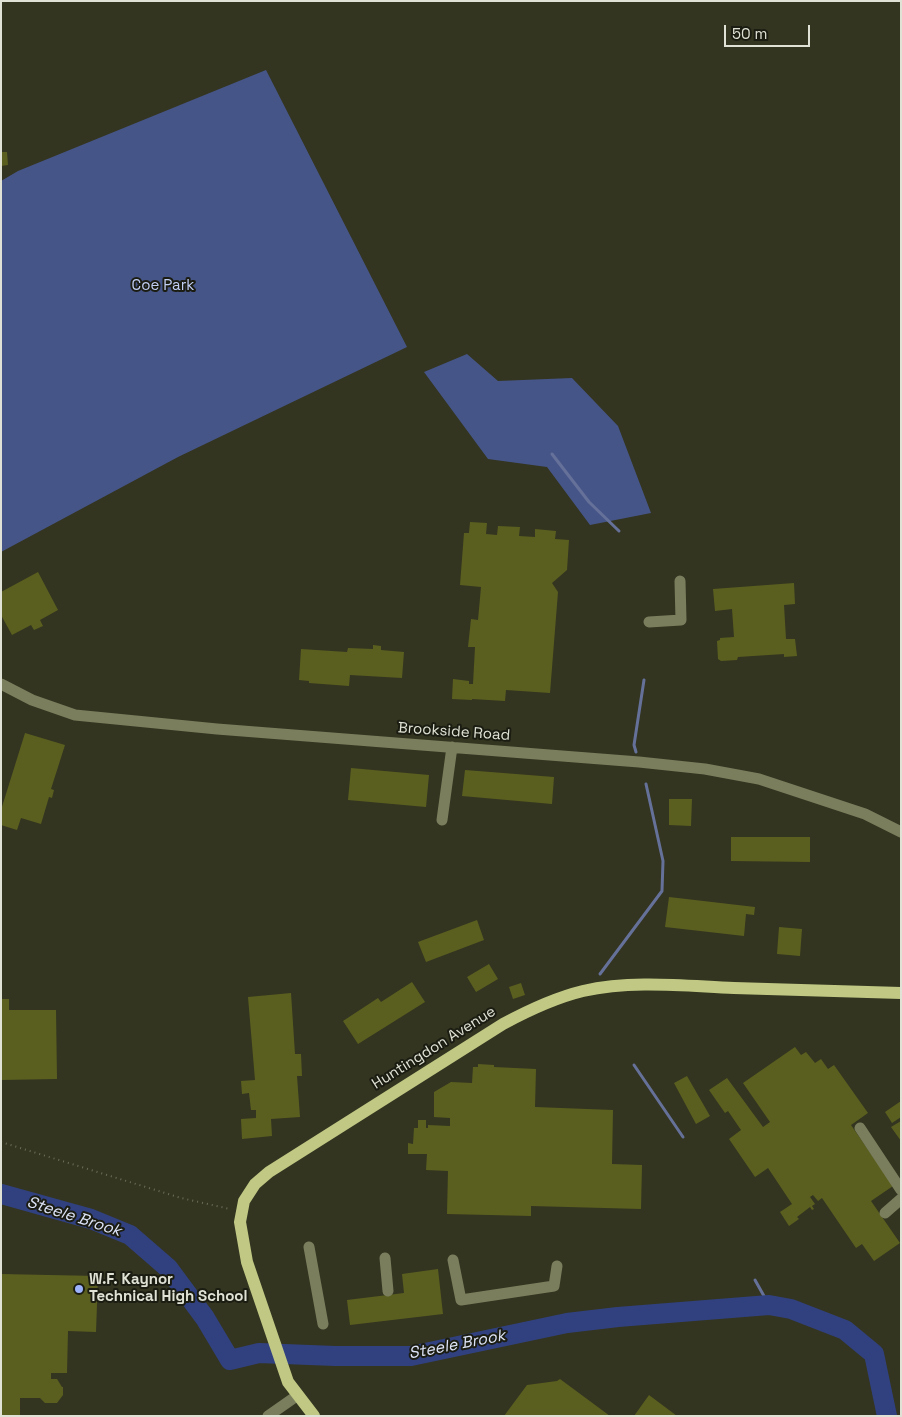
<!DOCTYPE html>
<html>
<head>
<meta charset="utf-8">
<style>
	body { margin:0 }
	#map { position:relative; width:902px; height:1417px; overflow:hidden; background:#333520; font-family:"Space Grotesk",sans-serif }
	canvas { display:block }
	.frame { position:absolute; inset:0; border:2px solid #e0e2d5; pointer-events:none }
	.scale { position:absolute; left:724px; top:25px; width:86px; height:22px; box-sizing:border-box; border:2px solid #e0e2d5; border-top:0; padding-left:6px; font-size:15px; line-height:18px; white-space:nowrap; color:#e0e2d5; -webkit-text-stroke:4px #1b1c12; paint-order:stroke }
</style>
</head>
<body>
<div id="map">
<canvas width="902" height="1417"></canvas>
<div class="frame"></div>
<div class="scale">50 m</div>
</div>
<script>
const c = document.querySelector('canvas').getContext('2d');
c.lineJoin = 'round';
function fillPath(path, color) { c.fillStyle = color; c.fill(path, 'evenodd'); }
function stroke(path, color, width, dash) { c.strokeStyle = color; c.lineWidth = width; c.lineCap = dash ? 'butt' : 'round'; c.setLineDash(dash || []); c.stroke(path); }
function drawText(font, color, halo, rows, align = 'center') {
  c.font = font + ' "Space Grotesk",sans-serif'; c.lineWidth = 4; c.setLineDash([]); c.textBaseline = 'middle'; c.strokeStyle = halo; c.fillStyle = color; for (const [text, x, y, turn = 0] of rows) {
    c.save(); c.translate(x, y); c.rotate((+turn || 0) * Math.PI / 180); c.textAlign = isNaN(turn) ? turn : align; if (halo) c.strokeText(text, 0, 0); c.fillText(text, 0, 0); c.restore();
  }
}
fillPath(new Path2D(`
	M266,70L407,347L178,457L1,552V181L18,171Z
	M467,354L498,381L572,378L618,426L651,513L590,525L547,467L488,459L424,372Z`), '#465588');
stroke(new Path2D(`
	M552,454L589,502L619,531
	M636,752L634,745L644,680
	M600,974L662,891L663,861L646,784
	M634,1065L683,1137
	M755,1280L769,1305`), '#66719a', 3);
stroke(new Path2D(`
	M1,1194L91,1219L130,1235L168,1268L205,1318L230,1360L259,1353L335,1356H411L567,1323L618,1317L769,1305L791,1309L845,1330L874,1354L887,1416`), '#314180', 20);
fillPath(new Path2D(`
	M1,152H7L8,165L1,166Z
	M470,522L487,523L486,534L497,535L498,526L520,527L519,536L535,537V529L556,531L555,539L569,540L567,570L552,583L558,592L550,693L506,690L505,701L472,699V700L452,699L453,679L469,681V684H473L475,647H468L471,619L478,620L481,587L460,585L464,533H469Z
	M38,572L58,610L40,620L43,626L34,630L31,625L12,635L1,615V592Z
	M794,583L795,604L784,605L786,639H795L797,656L784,657V654L738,657L737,660L721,661L718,659L717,641L720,640V638L734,637L732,609L715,611L713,589Z
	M373,645L381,646V650L404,652L402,678L350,675L349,686L309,683V681L299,680L301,649L347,652L348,648L373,649Z
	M25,733L65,745L51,789L54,790L52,798L49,797L41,824L21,818L17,830L1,825V810Z
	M351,768L429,775L426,807L348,800Z
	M465,770L554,777L552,804L462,796Z
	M669,799H692L691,826L669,825Z
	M731,837H810V862L731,861Z
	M669,897L755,907L754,915L746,914L744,936L665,927Z
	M477,920L484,940L426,962L418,942Z
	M779,927L802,929L800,956L777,954Z
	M489,964L498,979L476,992L467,977Z
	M412,982L425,1002L358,1044L343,1021L378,998L381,1002Z
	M521,983L525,995L513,999L509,987Z
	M291,993L295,1054H301L302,1076H297L300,1117L271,1119L272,1136L242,1139L241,1119L256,1118V1110H251L249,1093L242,1094L241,1081L255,1080L248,997Z
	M1,999H9V1010H56L57,1079L1,1080Z
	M795,1047L801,1055L806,1052L815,1063L821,1059L828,1069L834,1065L868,1113L851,1125L893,1186L871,1201L900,1243L874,1261L862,1244L856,1248L822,1198L818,1201L813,1195L810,1197L815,1204L812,1206L814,1209L812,1210L810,1207L797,1217L799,1219L789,1226L780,1212L792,1204L768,1168L755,1177L729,1139L741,1130L728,1111L725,1113L709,1090L727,1078L763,1127L770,1122L743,1083Z
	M478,1064L494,1065V1067L536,1069L535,1107L613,1110L612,1164L642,1165L641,1209L531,1206V1216L447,1214L448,1171L426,1170L427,1154H408V1143L413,1144L414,1128H418V1120H426V1128H428V1125L450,1126V1118L434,1117V1092L451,1082L472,1083L473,1067H478Z
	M687,1076L710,1116L696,1124L674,1083Z
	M901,1101V1117L892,1123L885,1112Z
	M901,1121V1141L891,1127Z
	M438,1269L443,1314L350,1325L347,1300L404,1293L402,1274Z
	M1,1274L98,1276L96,1332L68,1331L67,1373H51V1379H57L62,1387H63V1395L57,1403H45L40,1398H20V1416H1Z
	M560,1379L610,1416H504L527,1385L557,1381Z
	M649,1395L677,1416H634Z`), '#5a5f1f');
stroke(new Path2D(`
	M1,1142L181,1198L230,1209`), '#6c6e5c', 2, [1, 4]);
stroke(new Path2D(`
	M649,622L681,620L680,581
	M1,684L32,700L75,715L217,729L639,762L705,769L759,779L865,814L901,832
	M442,820L452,747
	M860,1128L901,1190
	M885,1213L901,1199
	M309,1247L323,1324
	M385,1258L388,1291
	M453,1260L461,1300L554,1286L557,1266
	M268,1416L298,1395`), '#7a7e5d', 11);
stroke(new Path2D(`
	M314,1416L288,1382L247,1262L240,1222L244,1201L255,1184L269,1172L503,1024C529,1010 554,998 583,991C633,980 684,986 734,988C790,990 845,991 901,993`), '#c0c883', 12);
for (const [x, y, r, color] of [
	[79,1289,5,"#9db4fd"]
]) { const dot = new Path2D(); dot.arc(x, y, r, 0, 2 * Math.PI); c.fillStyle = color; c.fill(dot); stroke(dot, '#1b1c12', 2); }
drawText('15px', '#c2cff5', '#1b1c12', [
	["Coe Park",163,286]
]);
drawText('15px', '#e0e2d5', '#1b1c12', [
	["Brookside Road",454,732,4],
	["Huntingdon Avenue",434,1048,-32]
]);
drawText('bold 15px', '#e0e2d5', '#1b1c12', [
	["W.F. Kaynor",89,1280],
	["Technical High School",89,1297]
], 'left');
drawText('italic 16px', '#dde4f7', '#1b1c12', [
	["Steele Brook",74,1217,18],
	["Steele Brook",457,1345,-11]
]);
</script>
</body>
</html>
